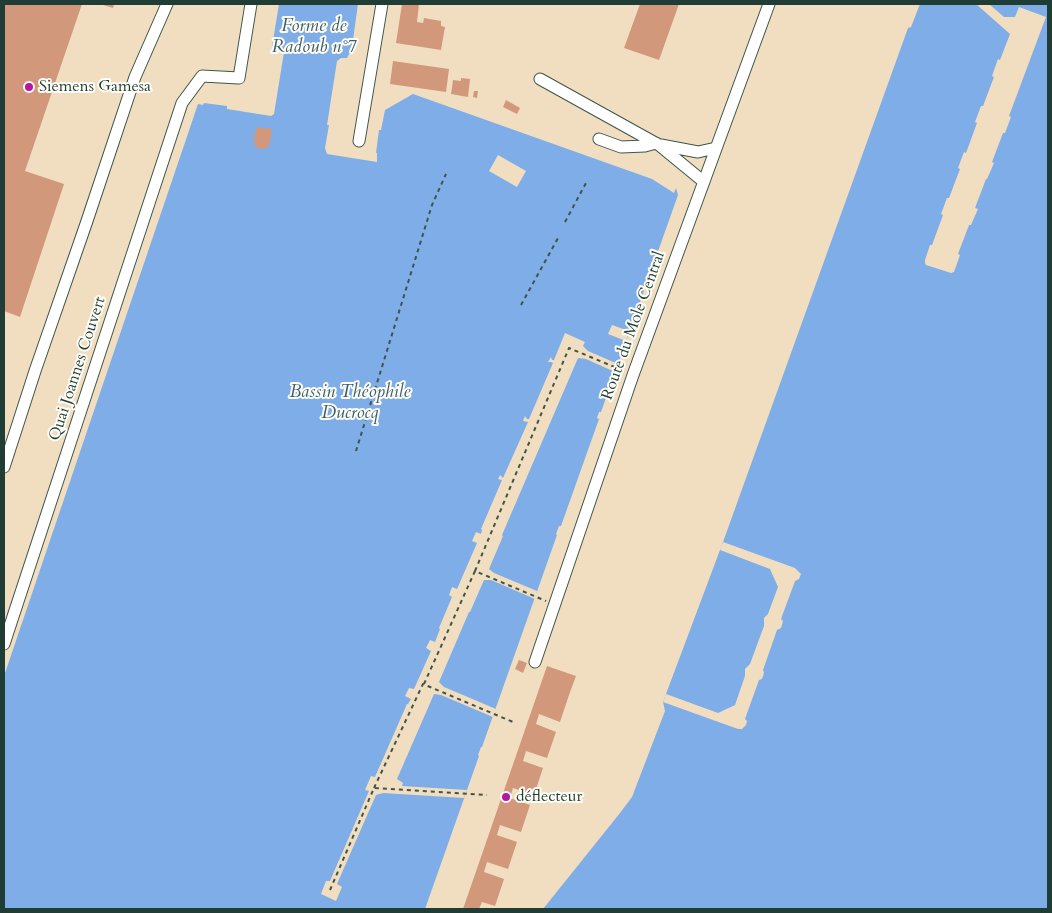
<!DOCTYPE html>
<html>
<head>
<meta charset="utf-8">
<style>
	body { margin:0 }
	#map { position:relative; width:1052px; height:913px; overflow:hidden; background:#f1dec0; font-family:Cardo,serif }
	canvas { display:block }
	.frame { position:absolute; inset:0; border:5px solid #1f3d34; pointer-events:none }
</style>
</head>
<body>
<div id="map">
<canvas width="1052" height="913"></canvas>
<div class="frame"></div>
</div>
<script>
const c = document.querySelector('canvas').getContext('2d');
c.lineJoin = 'round';
function fillPath(path, color) { c.fillStyle = color; c.fill(path, 'evenodd'); }
function stroke(path, color, width, dash) { c.strokeStyle = color; c.lineWidth = width; c.lineCap = dash ? 'butt' : 'round'; c.setLineDash(dash || []); c.stroke(path); }
function drawText(font, color, halo, rows, align = 'center') {
  c.font = font + ' Cardo,serif'; c.lineWidth = 4; c.setLineDash([]); c.textBaseline = 'middle'; c.strokeStyle = halo; c.fillStyle = color; for (const [text, x, y, turn = 0] of rows) {
    c.save(); c.translate(x, y); c.rotate((+turn || 0) * Math.PI / 180); c.textAlign = isNaN(turn) ? turn : align; if (halo) c.strokeText(text, 0, 0); c.fillText(text, 0, 0); c.restore();
  }
}
fillPath(new Path2D(`
	M279,4H358L351,54H349L347,58H341L337,61L327,125H329L325,148L327,154L377,162V153H376L379,130H381L385,110L413,94L652,179L674,193L676,188L678,195L601,412H599L597,418L599,419L561,526H559L556,534L557,535L482,747H481L478,755L479,756L425,909H4V676L198,104L203,105L204,103L227,106V109L271,116L274,114L284,52L282,48L272,47Z
	M920,4H1048V909H543L620,813L632,797L665,711L663,702L723,542L908,28L911,27Z`), '#7eade8');
fillPath(new Path2D(`
	M976,4H989L1004,17H1015L1019,7L1046,17L1009,116L1011,117L1005,133H1003L992,162L994,163L987,179H986L975,208L978,209L971,225H969L958,254L960,255L954,272L951,273L926,265L925,263V260L930,245H932L943,215L941,214L947,198H949L960,169L958,168L964,152L966,153L977,123L975,122L981,106H983L994,77L992,76L998,59L1000,60L1010,34Z
	M498,155L526,171L517,187L489,171Z
	M612,325L629,331L626,341L608,334Z
	M565,333L585,342L583,346L588,351L618,364L615,372L586,359L578,358L502,535L503,536L489,569L494,573L537,591L535,599L491,580H484L470,612H469L439,682L444,687L496,709L493,717L441,695L434,694L397,779L403,783L402,786L467,790L464,798L383,793L376,795L337,884L342,887L336,901L321,894L326,881H330L369,791L365,790L371,776L375,777L407,704H408L411,699L405,696L409,688L414,689L431,651L426,648L430,640L435,642L440,629L439,628L452,597L449,595L452,587L457,589L477,543L472,541L476,532L481,534L482,530L481,529L502,480L498,479L500,475L503,478L528,422L523,421L525,416L527,419H529L553,363L551,362H548L551,357L552,360H554Z
	M723,542L795,568L801,574L799,579L795,581L781,619L783,621L781,628L777,630L763,670L764,673L762,679L759,680L745,719L747,721L746,725L742,729H738L663,702L666,694L718,713L735,705L745,676V669L750,664L764,626V618L768,614L778,587L770,569L720,550Z`), '#f1dec0');
fillPath(new Path2D(`
	M4,4H82L25,171L64,184L20,317L4,311Z
	M100,4H114L113,8Z
	M402,4H419L417,22L423,23L424,18L441,21V26L445,27L441,50L396,43Z
	M640,4H679L659,60L624,48Z
	M393,61L449,69L446,92L390,84Z
	M461,78L470,79L468,97L451,94L453,80L461,81Z
	M474,91H478L477,98L473,97Z
	M506,100L520,108L517,114L503,107Z
	M259,127L272,129L269,146L264,149L257,148L254,144L255,130Z
	M519,660L527,663L523,673L515,669Z
	M547,666L576,676L569,695L560,722L539,714L536,724L556,732L547,758L526,751L523,761L543,768L534,795L513,788L510,798L530,805L521,832L500,825L497,835L517,842L508,869L487,862L484,872L504,879L495,906L482,902L479,909H463Z`), '#d2987b');
const minor = new Path2D(`
	M540,79L659,145L704,182
	M599,139L621,147L645,146L656,143
	M359,141L382,4
	M661,145L698,152L716,148
	M4,467L35,371L87,221L135,77L167,4
	M4,644L182,103L202,76L239,78L251,4
	M535,662L633,375L769,4`);
stroke(minor, '#3e5549', 13);
stroke(new Path2D(`
	M565,222L586,183
	M521,305L558,238
	M356,451L432,205L446,174
	M475,571L569,348L624,371
	M424,684L475,571L546,601
	M374,788L423,684L513,722
	M330,890L374,788L487,795`), '#3e5549', 2, [4, 4]);
stroke(minor, '#fff', 11);
for (const [x, y, r, color] of [
	[29,87,5,"#b5179e"],
	[506,797,5,"#b5179e"]
]) { const dot = new Path2D(); dot.arc(x, y, r, 0, 2 * Math.PI); c.fillStyle = color; c.fill(dot); stroke(dot, '#fdfcf7', 2); }
drawText('16px', '#1f3d34', '#fdfcf7', [
	["Siemens Gamesa",39,87],
	["déflecteur",516,797]
], 'left');
drawText('16px', '#1f3d34', '#fdfcf7', [
	["Route du Mole Central",634,326,-70],
	["Quai Joannes Couvert",78,369,-72]
]);
drawText('italic 18px', '#3c5f6a', '#fdfcf7', [
	["Forme de",314,27],
	["Radoub n°7",314,48],
	["Bassin Théophile",350,393],
	["Ducrocq",350,414]
]);
</script>
</body>
</html>
